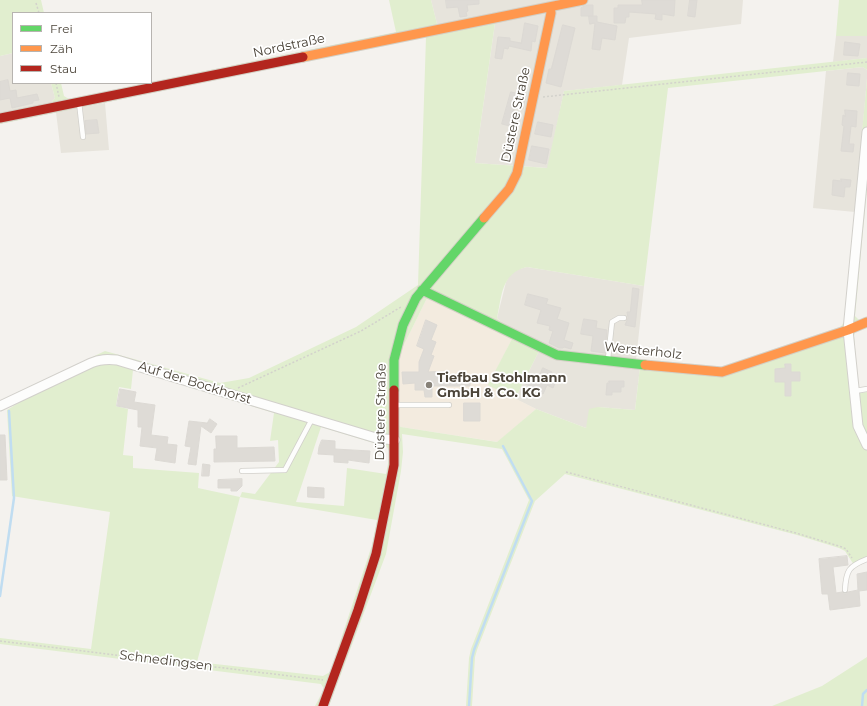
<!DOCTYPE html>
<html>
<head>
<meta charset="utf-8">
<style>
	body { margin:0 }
	#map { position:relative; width:867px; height:706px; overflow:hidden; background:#f4f2ee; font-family:Montserrat,sans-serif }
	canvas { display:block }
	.legend { position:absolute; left:12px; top:12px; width:140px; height:72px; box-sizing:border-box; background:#fff; border:1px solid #b7b4b0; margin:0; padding:5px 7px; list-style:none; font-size:12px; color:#4b4439 }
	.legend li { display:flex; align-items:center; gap:8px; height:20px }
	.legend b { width:20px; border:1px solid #b7b4b0 }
</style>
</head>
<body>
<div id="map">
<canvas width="867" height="706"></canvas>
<ul class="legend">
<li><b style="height:5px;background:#63d668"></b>Frei</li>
<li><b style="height:5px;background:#ff974d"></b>Zäh</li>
<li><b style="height:5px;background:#b3261e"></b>Stau</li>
</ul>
</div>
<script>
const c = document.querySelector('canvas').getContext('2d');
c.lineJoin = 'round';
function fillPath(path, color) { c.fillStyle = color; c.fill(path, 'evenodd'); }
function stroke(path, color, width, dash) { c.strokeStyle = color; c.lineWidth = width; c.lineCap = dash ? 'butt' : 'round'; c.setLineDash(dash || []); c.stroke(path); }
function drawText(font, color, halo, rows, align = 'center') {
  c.font = font + ' Montserrat,sans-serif'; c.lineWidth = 3.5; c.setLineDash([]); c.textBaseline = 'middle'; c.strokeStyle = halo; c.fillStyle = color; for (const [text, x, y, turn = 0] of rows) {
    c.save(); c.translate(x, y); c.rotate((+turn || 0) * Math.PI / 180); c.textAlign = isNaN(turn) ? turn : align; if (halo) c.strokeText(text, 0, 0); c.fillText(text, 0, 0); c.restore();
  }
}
fillPath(new Path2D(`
	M431,0H743L741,24L629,38L622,85L564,91L548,168L475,163L495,23L437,24Z
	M836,36H867V58L833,62Z
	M13,53V83H51L55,98L51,103L0,113V56Z
	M863,67L867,70V79L855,212L813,208L826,71Z
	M105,103L109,150L61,153L56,112Z
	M527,267L644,286L636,360L640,367L635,410L598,407L586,428L536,409L515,399L540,349L514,335L497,318L506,282L510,274L519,269Z`), '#e7e4dc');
fillPath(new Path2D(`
	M428,296L514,335L489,385L536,409L498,442L401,427L396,424V361Z`), '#f3ebdf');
fillPath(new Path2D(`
	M0,0H41L44,13H13V53L0,56Z
	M389,0H431L437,24L495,23L475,163L547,168L564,91L867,58V70L863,67L668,88L644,286L527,267C501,273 502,296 497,318L514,335L540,349L515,399L488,385L514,335L428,296L396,361L397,424L401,427L497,442L536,409L586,428L589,409L598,407L635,410L640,367L720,368L840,328L844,322L867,79V188L855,316L859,320L854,336L859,393L867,392V561L854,565L845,551L839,548L797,535L565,474L535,501L477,650L475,657L472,706H466L469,658L471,649L529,500L502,449L402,434L403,452L401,471L386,554L329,706H315L324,689L321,684L0,644V638L91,649L110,512L12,496L7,410L20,402L18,392L105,351L220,383L249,378L356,327L418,285L426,37L0,124V113L51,103L55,98L51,83H61L64,96L69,99L396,32ZM133,370L274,413L270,441L278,440L279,462L255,494L242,492L240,497L198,488L199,473L133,468V456L123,455L128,409L116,406L119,387L131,389ZM321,427L387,447L390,453L386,474L347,468L344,506L296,502ZM240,497L377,520L372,545L330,672L323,676L197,662Z
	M839,0H867V36H836Z
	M867,657V706H772L822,686Z`), '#e1eecf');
stroke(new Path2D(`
	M0,596L14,498L9,411
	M469,706L472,658L474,650L532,501L503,446
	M862,706L863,694L867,690`), '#c0ddf1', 2.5);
const building = new Path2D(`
	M446,0H479V4L467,5L468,11L466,12L467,16L460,17L458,7L447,8Z
	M642,0H675L674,16L662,14V20L655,19L656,14L629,12V17H626L625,23H614V8H618V5H642Z
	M690,0H697L695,17L688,16Z
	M588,5H593V16H581V8Z
	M589,16H597V22L617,26L615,40L602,38L600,50L592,49L595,23L590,24Z
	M525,23L538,26L535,42L532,41L531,51L509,46L508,49L504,48L502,59L495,58L498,37L510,38V41L521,43Z
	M563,25L575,28L561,87L546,83L549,69H551Z
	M845,42L860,44L858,56L844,55Z
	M848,73L860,74L859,86L847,85Z
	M8,80L10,91L16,90L17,98L37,94L39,100L33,101V103L12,108L10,98L0,100V82Z
	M511,92L526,95L523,109L514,108L510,126L502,124Z
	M845,110L857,111L856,127L851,126L849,144H854L853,152L841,151L844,126L842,125L843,115L845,116Z
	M97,120L99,133L86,134L85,121Z
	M538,122L553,125L551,137L535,134Z
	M532,146L549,149L546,164L529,160Z
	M841,179L851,180L850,187H845L844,197L832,195L833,180L841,181Z
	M633,288L639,289L635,327L625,325L628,318L627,312H630Z
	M528,294L548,299L546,304L561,308L557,319L569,323L564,340L573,343L571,349L564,347L563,348H559L549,343L553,331L549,330L550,326L537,323L541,310L525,305Z
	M584,319L597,321L596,328L607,330L605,353L591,351L593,336L581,334Z
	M426,320L437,325L431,340L436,342L431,355L434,356L428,372L449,371V376H470V386H432V397H425L424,390H415V383L403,384L402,372H419V362L424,349L417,346Z
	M785,364H791V372H800V381H791V396H785V382H775V369L785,368Z
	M543,368L552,372L548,379L555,383L553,388L547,385L543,394L524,383L528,376L537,380Z
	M609,381H624V387H621V392H612V395H606L607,383H609Z
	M120,389L136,392L134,402L155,405L151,435L168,437L167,444L177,445L175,463L155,460L157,448L140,446L142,427H138V410L117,406Z
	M464,403H480V421H464Z
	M210,419L217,424L211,433L201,426L196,465L188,464L191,447L185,446L189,421L207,423Z
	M0,435H5L7,480H0Z
	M216,436H237V448L274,447L275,461L214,462V449H216Z
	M322,440L335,441V449L370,451L369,463L348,460V463L334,462V455L318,454L319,447Z
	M203,464L210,465L209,476H202Z
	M242,479V486L237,491H231V488H218V480Z
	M308,487L324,488V498L308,497Z
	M847,556L848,565L833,567L836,593L842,592L845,594L848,592L858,590L857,574L867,572V590L859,591L860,606L830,610L828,594H822L819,559Z`);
fillPath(building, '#dedbd6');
stroke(building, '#dcd9d4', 1);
const lane = new Path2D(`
	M79,102L83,137
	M608,359L612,322L619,318H624
	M855,391L867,389
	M395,405H449
	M242,471L285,470L312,419
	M845,590C846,570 849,566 867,559`);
const street = new Path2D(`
	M867,132L848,330L858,426L867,445
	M0,406L91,363C100,359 107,359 117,360L376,438L395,440`);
const fast = new Path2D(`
	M422,290L557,355L645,365
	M394,390V360L403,325L416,298L484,218`);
const slow = new Path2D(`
	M303,57L583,0
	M484,218L509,189L517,173L551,13L550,7
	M645,365L722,372L848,330L867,322`);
const jam = new Path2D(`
	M0,118L303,57
	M323,706L358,610L376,554L394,465V390`);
stroke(lane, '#d2d0cb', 6);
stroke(street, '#d2d0cb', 11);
stroke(fast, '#d3cfc5', 11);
stroke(slow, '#d3cfc5', 11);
stroke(jam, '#d3cfc5', 11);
stroke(new Path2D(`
	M36,3L39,13
	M56,83L59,97
	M543,97L867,62
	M238,388L361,331L401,307
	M566,472L796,533L842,547L846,549L852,558
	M0,641L323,680`), '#d3d2cc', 1.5, [2, 2]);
stroke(lane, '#fdfdfc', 4.5);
stroke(street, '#fdfdfc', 9);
stroke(fast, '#63d668', 9);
stroke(slow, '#ff974d', 9);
stroke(jam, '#b3261e', 9);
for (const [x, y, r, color] of [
	[429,385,4,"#868178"]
]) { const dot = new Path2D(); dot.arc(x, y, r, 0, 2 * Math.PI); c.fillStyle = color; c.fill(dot); stroke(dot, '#fff', 1.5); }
drawText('13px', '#4b4439', '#fff', [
	["Nordstraße",289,46,-12],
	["Düstere Straße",516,115,-78],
	["Wersterholz",643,351,6],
	["Auf der Bockhorst",195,383,17],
	["Düstere Straße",381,412,-89],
	["Schnedingsen",166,661,7]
]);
drawText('bold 13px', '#4b4439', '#fff', [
	["Tiefbau Stohlmann",437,378],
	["GmbH & Co. KG",437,393]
], 'left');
</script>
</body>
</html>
